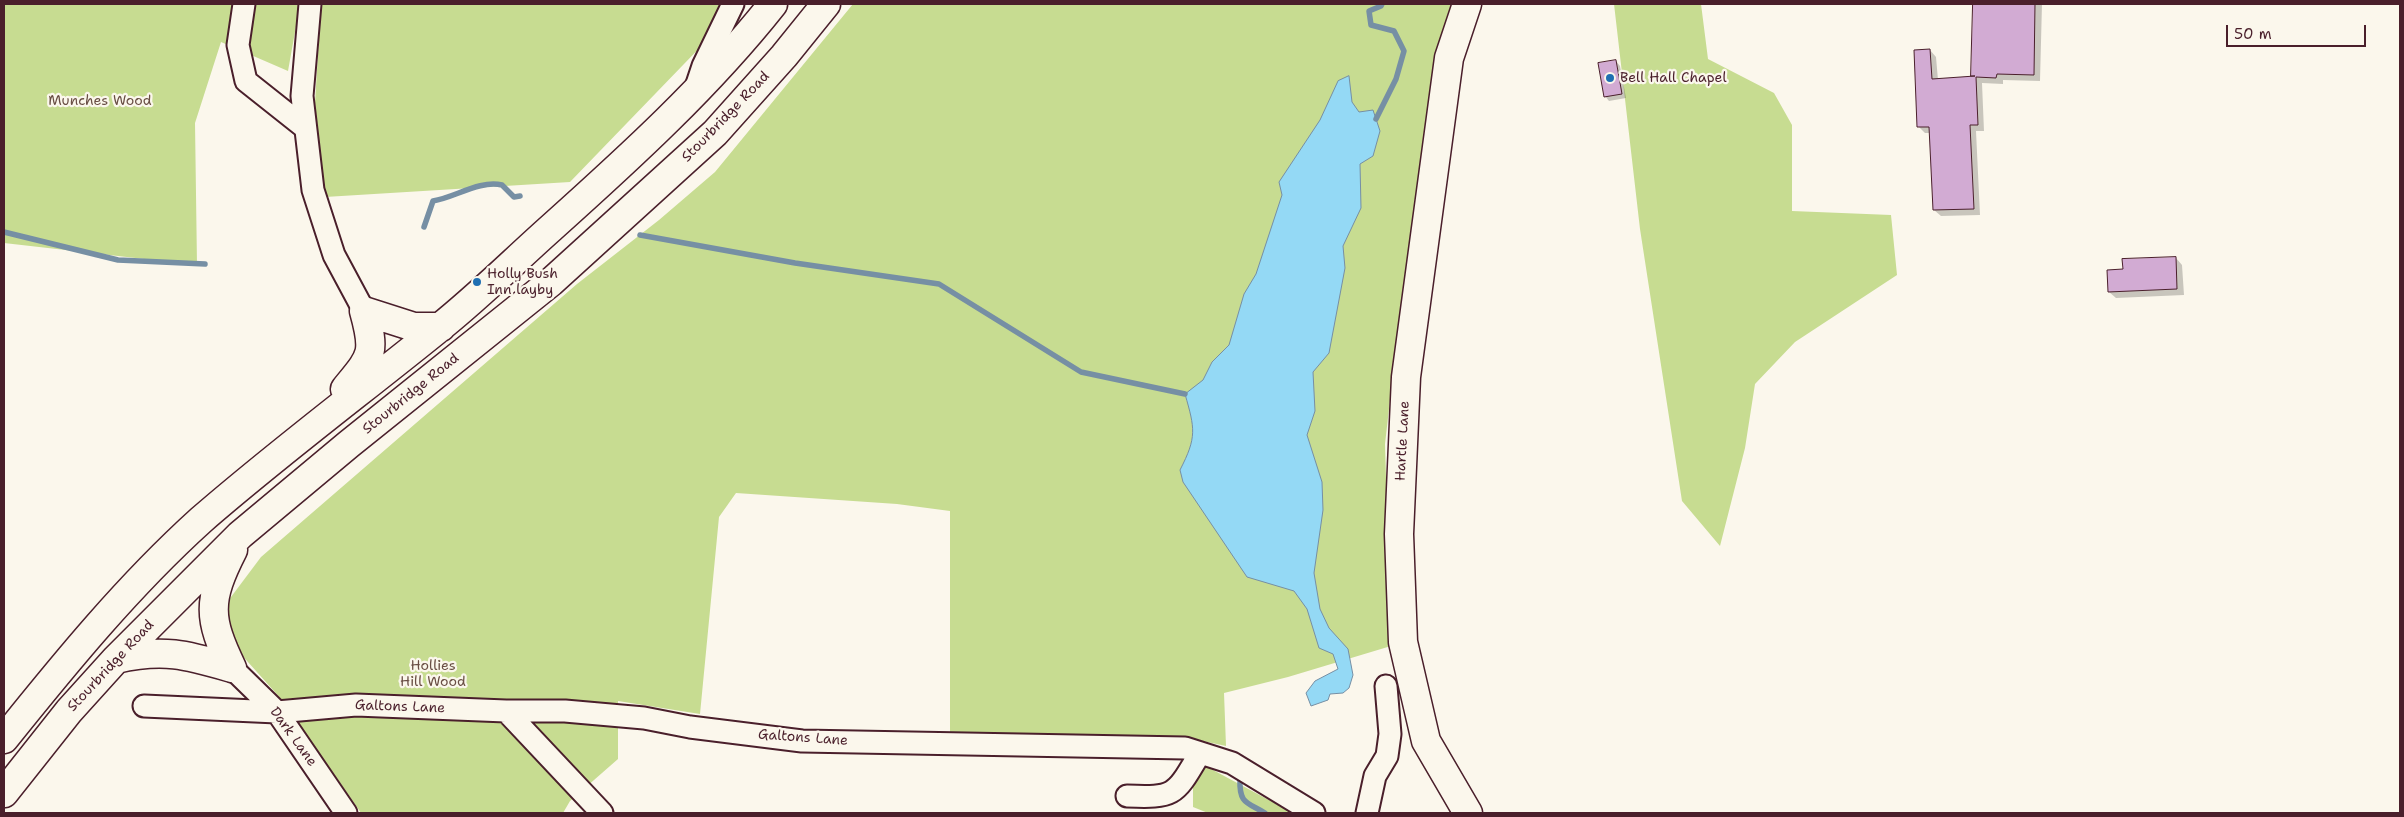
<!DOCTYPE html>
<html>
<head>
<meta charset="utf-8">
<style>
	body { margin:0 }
	#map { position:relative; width:2404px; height:817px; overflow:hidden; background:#fbf7ec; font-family:"Shantell Sans",sans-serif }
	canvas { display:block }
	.frame { position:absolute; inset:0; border:5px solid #4a1f2b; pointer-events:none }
	.scale { position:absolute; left:2226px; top:25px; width:140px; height:22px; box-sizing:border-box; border:2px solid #4a1f2b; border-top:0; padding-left:6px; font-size:15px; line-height:18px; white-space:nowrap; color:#4a1f2b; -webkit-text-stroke:4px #fbf7ec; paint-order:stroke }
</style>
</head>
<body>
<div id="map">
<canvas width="2404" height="817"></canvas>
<div class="frame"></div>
<div class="scale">50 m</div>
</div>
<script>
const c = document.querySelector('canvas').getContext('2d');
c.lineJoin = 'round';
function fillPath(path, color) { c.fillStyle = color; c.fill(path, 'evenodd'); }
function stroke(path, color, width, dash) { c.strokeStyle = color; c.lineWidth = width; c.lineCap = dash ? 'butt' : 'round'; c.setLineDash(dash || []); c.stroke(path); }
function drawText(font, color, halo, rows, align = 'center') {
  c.font = font + ' "Shantell Sans",sans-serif'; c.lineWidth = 4.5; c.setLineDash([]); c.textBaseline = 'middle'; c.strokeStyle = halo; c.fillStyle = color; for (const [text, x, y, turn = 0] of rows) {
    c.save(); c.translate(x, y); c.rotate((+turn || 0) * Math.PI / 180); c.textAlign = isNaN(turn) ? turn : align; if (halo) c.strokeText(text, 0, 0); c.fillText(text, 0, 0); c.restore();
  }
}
fillPath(new Path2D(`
	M4,4H300L288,71L221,42L195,123L197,265L4,243Z
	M321,4H722L712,35L570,182L325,197L315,103Z
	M853,4H1455L1424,140L1400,312L1385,444L1391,646L1288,677L1224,693L1226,746L1184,737L950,732V511L897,504L736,493L719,517L700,714L618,701V759L570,801L563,813H361L283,701L221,632L225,605L261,557L577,284L659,220L715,172Z
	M1614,4H1701L1708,59L1774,93L1792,125V211L1891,215L1897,275L1795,342L1755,384L1745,448L1720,546L1682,501L1640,229Z
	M1187,756L1293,813H1208L1193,807V779Z`), '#c7dc91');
const water = new Path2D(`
	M1349,76L1352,102L1359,112L1373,110L1380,131L1373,156L1360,164L1361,208L1343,246L1345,268L1329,353L1313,372L1315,411L1307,435L1322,482L1323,510L1314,573L1320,609L1329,628L1348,649L1353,675L1349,688L1343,693L1330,694L1328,700L1311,706L1306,693L1315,681L1338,669L1333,654L1319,648L1307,609L1294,591L1247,577L1183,482L1180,470C1197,437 1195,429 1185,394L1203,380L1212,362L1229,345L1244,294L1256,274L1282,195L1279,182L1320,120L1338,81Z`);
fillPath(water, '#94d9f5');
stroke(water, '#768fa4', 1);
fillPath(new Path2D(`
	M1974,4H2042L2040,81L2003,80V84L1982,83L1984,131H1976L1980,215L1941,216L1934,210L1931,133H1925L1919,127L1930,50L1936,57L1938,80L1974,78L1972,76Z
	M1616,61L1620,66L1626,98L1609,101L1605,96Z
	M2176,258L2182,265L2184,295L2116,298L2109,292L2124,270Z`), '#0003');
stroke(new Path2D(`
	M1376,119L1396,79L1404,51L1394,31L1371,25L1369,11L1381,6L1382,4
	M424,227L433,201C456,197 479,180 502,185L514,197L520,196
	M4,232L118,260L205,264
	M640,235L795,263L939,284L1081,372L1185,394
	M1240,779C1239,804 1247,802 1265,813`), '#768fa4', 5.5);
const building = new Path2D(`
	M1973,4H2035L2034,75L1997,74L1996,78L1976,77L1978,125H1970L1974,209L1933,210L1929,127H1917L1914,50L1930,49L1932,79L1975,76H1971Z
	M1616,60L1622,94L1604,97L1598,63Z
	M2176,257L2177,289L2108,292L2107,270L2123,269L2122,259Z`);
fillPath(building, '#d2abd3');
stroke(building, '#4a1f2b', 1);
const minor = new Path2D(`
	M244,4L238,45L246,81L304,127
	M310,4L302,96L313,190L334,255L364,311
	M696,87L703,66L733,4
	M232,668L277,712L346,813
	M144,706L277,712L356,705L506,711H565L644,718L690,727L802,741L1185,748L1232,763L1314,813
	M506,711L602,813
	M1127,796C1176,798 1175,795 1200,753
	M1367,813L1375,776L1387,756L1390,734L1386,686`);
const major = new Path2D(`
	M1467,4L1449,58L1406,377L1399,534L1403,642L1426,741L1468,813`);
const highway = new Path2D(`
	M364,311L414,327H441
	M345,389C372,356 376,354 364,311
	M116,659C164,648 187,655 232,668
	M232,668C208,618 207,601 233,550
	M4,739C65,663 128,586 201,520C278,453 360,392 439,328C478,297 514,261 551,228C629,158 708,86 773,4
	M4,793L69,711L116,659L240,535L349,444L551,282L715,133L784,56L826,4`);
stroke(minor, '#4a1f2b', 25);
stroke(major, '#4a1f2b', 31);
stroke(highway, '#4a1f2b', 31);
stroke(minor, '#fbf7ec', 21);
stroke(major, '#fbf7ec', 28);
stroke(highway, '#fbf7ec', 28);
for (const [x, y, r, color] of [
	[1610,78,5,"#1f6fb2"],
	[477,282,5,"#1f6fb2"]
]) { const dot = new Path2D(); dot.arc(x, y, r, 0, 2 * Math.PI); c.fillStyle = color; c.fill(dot); stroke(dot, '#fbf7ec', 2); }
drawText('14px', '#4a1f2b', '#fbf7ec', [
	["Bell Hall Chapel",1620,78],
	["Holly Bush",487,274],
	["Inn layby",487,290]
], 'left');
drawText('14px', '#694e44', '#fbf7ec', [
	["Munches Wood",100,101],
	["Hollies",433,666],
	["Hill Wood",433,682]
]);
drawText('14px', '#4a1f2b', '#fbf7ec', [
	["Stourbridge Road",726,117,-46],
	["Stourbridge Road",411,394,-39],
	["Hartle Lane",1403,441,-87],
	["Stourbridge Road",111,666,-47],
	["Galtons Lane",400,707,2],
	["Dark Lane",293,737,54],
	["Galtons Lane",803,738,4]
]);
</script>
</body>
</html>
